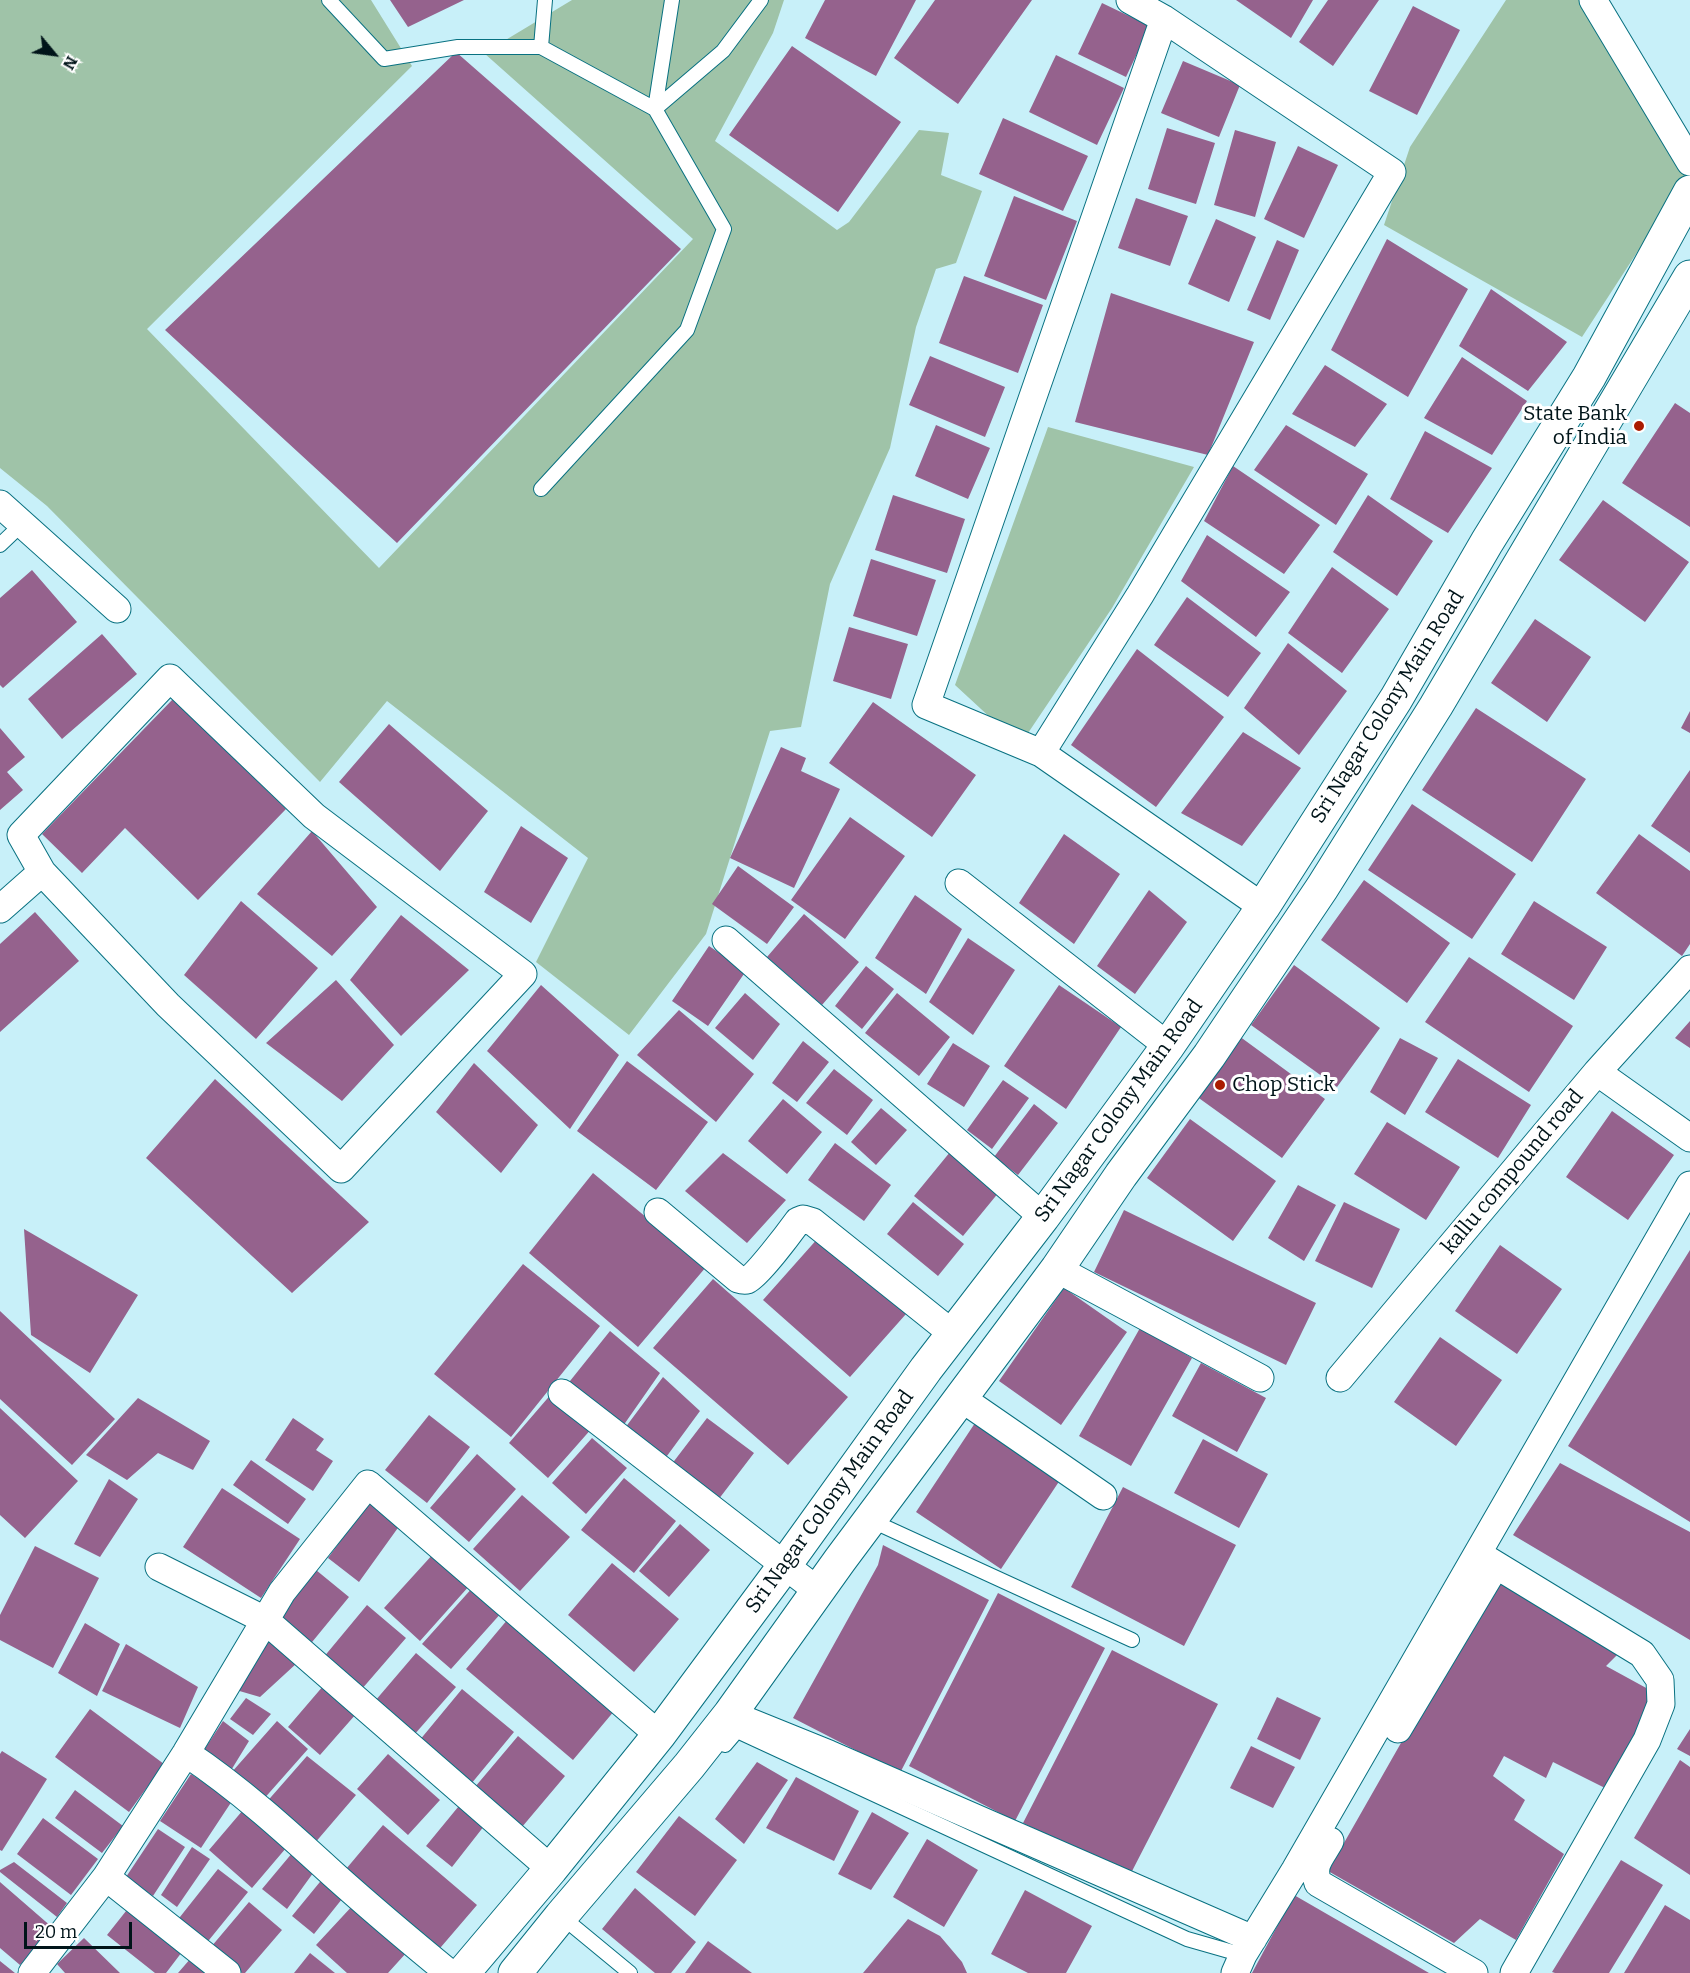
<!DOCTYPE html>
<html>
<head>
<meta charset="utf-8">
<style>
	body { margin:0 }
	#map { position:relative; width:1690px; height:1973px; overflow:hidden; background:#c8f0f9; font-family:Bitter,serif }
	canvas { display:block }
	.north { position:absolute; left:24px; top:24px; width:60px; height:60px; -webkit-text-stroke:4px #fff; paint-order:stroke; rotate:119deg; font-size:16px; font-weight:700; line-height:24px; text-align:center; color:#001419 }
	.north::after { content:''; display:block; margin:auto; width:21px; height:27px; background:#001419; clip-path:polygon(50% 0,100% 100%,50% 72%,0 100%) }
	.scale { position:absolute; left:24px; top:1922px; width:108px; height:27px; box-sizing:border-box; border:3px solid #001419; border-top:0; padding-left:8px; font-size:18px; line-height:21px; white-space:nowrap; color:#001419; -webkit-text-stroke:4px #fff; paint-order:stroke }
</style>
</head>
<body>
<div id="map">
<canvas width="1690" height="1973"></canvas>
<div class="north">N</div>
<div class="scale">20 m</div>
</div>
<script>
const c = document.querySelector('canvas').getContext('2d');
c.lineJoin = 'round';
function fillPath(path, color) { c.fillStyle = color; c.fill(path, 'evenodd'); }
function stroke(path, color, width, dash) { c.strokeStyle = color; c.lineWidth = width; c.lineCap = dash ? 'butt' : 'round'; c.setLineDash(dash || []); c.stroke(path); }
function drawText(font, color, halo, rows, align = 'center') {
  c.font = font + ' Bitter,serif'; c.lineWidth = 6; c.setLineDash([]); c.textBaseline = 'middle'; c.strokeStyle = halo; c.fillStyle = color; for (const [text, x, y, turn = 0] of rows) {
    c.save(); c.translate(x, y); c.rotate((+turn || 0) * Math.PI / 180); c.textAlign = isNaN(turn) ? turn : align; if (halo) c.strokeText(text, 0, 0); c.fillText(text, 0, 0); c.restore();
  }
}
fillPath(new Path2D(`
	M0,0H371L412,66L147,329L379,568L693,239L484,53L572,0H784L773,33L715,141L837,230L849,222L919,130L949,133L941,175L982,191L956,263L936,269L916,327L890,448L830,584L801,727L770,731L706,934L629,1035L536,962L588,858L387,701L320,782L47,506L0,468Z
	M1506,0H1581L1690,171L1582,337L1384,225L1410,147Z
	M1048,427L1194,467L1112,608L1020,745L955,685Z`), '#9fc3a8');
fillPath(new Path2D(`
	M390,0H464L408,27Z
	M825,0H916L876,76L805,38Z
	M935,0H1032L958,104L894,58Z
	M1236,0H1313L1291,38Z
	M1328,0H1379L1333,66L1299,42Z
	M1102,3L1150,26L1126,77L1078,54Z
	M1413,6L1460,30L1417,115L1369,91Z
	M792,46L901,122L838,212L729,135Z
	M456,52L681,249L397,543L165,330Z
	M1056,55L1124,88L1097,145L1029,112Z
	M1183,61L1240,85L1219,137L1161,113Z
	M1003,118L1088,156L1063,211L979,174Z
	M1167,128L1215,143L1196,204L1148,189Z
	M1235,130L1276,142L1255,217L1214,205Z
	M1298,146L1338,165L1304,238L1264,219Z
	M1014,196L1077,221L1046,300L984,276Z
	M1136,198L1188,216L1170,266L1118,248Z
	M1216,219L1256,237L1229,302L1188,284Z
	M1387,239L1468,289L1408,397L1331,350Z
	M1277,240L1299,250L1270,320L1247,310Z
	M964,276L1043,305L1018,373L939,343Z
	M1491,289L1567,342L1528,391L1459,346Z
	M1111,293L1254,342L1208,455L1075,422Z
	M930,356L1005,387L985,437L909,405Z
	M1462,357L1527,401L1492,455L1424,418Z
	M1325,365L1387,404L1355,447L1292,414Z
	M1675,403L1690,413V527L1622,483Z
	M936,425L990,448L968,499L915,476Z
	M1286,425L1368,474L1336,525L1254,470Z
	M1425,431L1492,468L1448,533L1390,499Z
	M1233,466L1320,525L1284,574L1204,521Z
	M893,495L965,519L947,573L875,550Z
	M1368,495L1433,541L1397,596L1333,552Z
	M1603,500L1689,562L1645,622L1559,560Z
	M1207,535L1290,592L1256,637L1181,581Z
	M871,559L936,580L917,636L853,616Z
	M1332,567L1389,609L1342,673L1288,633Z
	M32,570L77,622L3,688L0,685V598Z
	M1187,597L1261,653L1228,697L1154,645Z
	M1535,619L1591,657L1547,722L1491,683Z
	M849,627L908,644L891,699L833,681Z
	M102,634L137,674L62,739L28,699Z
	M1288,643L1347,691L1299,755L1244,708Z
	M1137,649L1224,717L1156,807L1071,745Z
	M173,699L286,809L198,900L125,828L82,873L42,834Z
	M873,702L976,775L932,837L829,763Z
	M1476,708L1586,779L1532,862L1422,790Z
	M1690,711V733L1681,728Z
	M389,724L488,811L440,871L339,782Z
	M0,728L25,757L7,772L23,790L0,810Z
	M1243,732L1301,768L1242,846L1181,813Z
	M781,747L806,758L801,771L840,789L794,888L730,858Z
	M1690,770V853L1651,826Z
	M1412,804L1516,874L1472,939L1368,870Z
	M850,817L905,856L845,939L791,900Z
	M521,826L568,858L531,923L484,892Z
	M312,831L377,907L332,956L257,894Z
	M1064,834L1120,874L1074,944L1019,903Z
	M1639,834L1690,871V944L1682,956L1596,893Z
	M738,866L794,907L767,944L712,904Z
	M1364,880L1450,943L1407,1003L1321,940Z
	M1149,890L1187,922L1135,994L1097,966Z
	M915,895L962,929L926,994L875,958Z
	M241,901L318,968L256,1039L184,975Z
	M1534,901L1607,947L1574,1000L1501,954Z
	M35,912L79,961L0,1032V944Z
	M804,914L859,962L822,1005L767,957Z
	M401,915L469,970L401,1036L350,980Z
	M968,938L1015,970L973,1035L929,1002Z
	M709,946L746,971L708,1026L672,1001Z
	M1469,957L1573,1026L1529,1092L1425,1022Z
	M1294,965L1380,1028L1337,1087L1251,1025Z
	M866,966L894,989L862,1029L835,1006Z
	M336,980L394,1045L342,1101L266,1043Z
	M541,985L619,1055L570,1129L487,1051Z
	M1059,985L1121,1027L1066,1109L1004,1066Z
	M745,993L780,1024L753,1060L715,1028Z
	M897,993L950,1037L919,1076L865,1033Z
	M679,1010L754,1074L716,1122L637,1055Z
	M1690,1021V1048L1675,1038Z
	M1239,1036L1325,1099L1282,1158L1196,1096Z
	M1400,1038L1438,1058L1405,1115L1370,1092Z
	M803,1041L829,1062L797,1102L772,1083Z
	M953,1043L990,1066L964,1107L927,1084Z
	M1458,1059L1531,1105L1498,1158L1425,1112Z
	M627,1061L708,1122L656,1190L577,1131Z
	M474,1063L538,1125L501,1173L436,1112Z
	M834,1069L873,1100L847,1135L806,1103Z
	M215,1079L369,1222L292,1293L146,1158Z
	M1003,1080L1029,1098L992,1149L967,1130Z
	M783,1099L822,1132L787,1174L748,1141Z
	M1034,1104L1058,1123L1018,1175L994,1157Z
	M881,1108L907,1130L876,1165L851,1142Z
	M1612,1111L1674,1155L1628,1220L1566,1177Z
	M1190,1119L1276,1181L1233,1241L1147,1178Z
	M1387,1122L1460,1167L1426,1220L1354,1174Z
	M835,1143L891,1185L864,1221L808,1180Z
	M955,1146L1004,1186L963,1236L914,1196Z
	M723,1153L786,1200L747,1243L685,1191Z
	M593,1173L706,1267L638,1347L529,1253Z
	M1298,1185L1336,1205L1304,1261L1268,1238Z
	M913,1202L964,1244L938,1276L887,1234Z
	M1344,1202L1400,1229L1372,1288L1315,1261Z
	M1124,1210L1316,1303L1286,1365L1094,1272Z
	M24,1229L138,1295L90,1373L31,1335Z
	M819,1237L906,1314L850,1377L763,1300Z
	M1500,1245L1562,1289L1517,1354L1455,1311Z
	M1690,1250V1522L1568,1446Z
	M523,1264L600,1326L511,1437L434,1374Z
	M713,1279L848,1397L788,1465L653,1348Z
	M1064,1288L1127,1332L1061,1425L999,1381Z
	M0,1311L115,1419L72,1465L0,1399Z
	M1140,1328L1192,1358L1131,1466L1079,1436Z
	M610,1331L660,1373L623,1426L566,1386Z
	M1440,1337L1502,1380L1456,1446L1394,1402Z
	M1201,1363L1266,1398L1237,1452L1172,1416Z
	M663,1377L700,1411L664,1460L625,1428Z
	M553,1392L593,1427L548,1478L509,1443Z
	M138,1398L210,1441L193,1470L158,1453L127,1480L86,1455Z
	M0,1408L78,1481L25,1538L0,1515Z
	M429,1415L470,1447L427,1503L385,1470Z
	M293,1418L324,1439L316,1450L333,1461L313,1491L265,1460Z
	M707,1418L754,1453L715,1504L668,1469Z
	M975,1423L1060,1480L1001,1569L916,1512Z
	M592,1438L627,1468L586,1514L552,1483Z
	M1203,1439L1268,1474L1239,1528L1174,1493Z
	M477,1454L516,1489L469,1542L430,1508Z
	M251,1460L306,1499L288,1524L233,1485Z
	M1560,1463L1690,1532V1640L1513,1535Z
	M624,1478L676,1521L634,1573L581,1530Z
	M109,1479L138,1499L100,1557L74,1544Z
	M1123,1487L1236,1545L1184,1646L1071,1587Z
	M222,1488L300,1539L261,1598L183,1547Z
	M522,1495L570,1537L520,1591L473,1549Z
	M369,1502L400,1525L359,1582L328,1558Z
	M680,1524L710,1550L669,1597L639,1571Z
	M883,1545L989,1600L900,1773L793,1718L878,1565Z
	M35,1546L99,1578L53,1668L0,1640V1615Z
	M434,1553L470,1585L420,1641L384,1608Z
	M612,1563L679,1619L634,1672L568,1615Z
	M316,1570L349,1597L308,1647L275,1619Z
	M1499,1571L1621,1651L1606,1666L1659,1695L1607,1789L1553,1762L1546,1778L1504,1756L1493,1776L1525,1800L1514,1820L1564,1854L1516,1940L1480,1919L1454,1943L1328,1871Z
	M474,1586L503,1611L451,1669L422,1644Z
	M998,1593L1105,1648L1015,1821L909,1766Z
	M367,1605L406,1638L361,1690L323,1658Z
	M508,1619L615,1710L573,1760L466,1669Z
	M85,1623L120,1644L97,1696L58,1673Z
	M266,1638L297,1663L260,1697L236,1690Z
	M126,1644L198,1687L180,1728L102,1691Z
	M1112,1650L1218,1704L1129,1877L1023,1823Z
	M416,1653L456,1687L414,1735L375,1701Z
	M324,1685L356,1714L320,1755L288,1727Z
	M462,1689L514,1732L471,1784L419,1741Z
	M1277,1697L1321,1718L1300,1760L1257,1739Z
	M246,1698L271,1714L253,1735L230,1719Z
	M90,1709L164,1764L129,1812L55,1757Z
	M223,1721L249,1741L230,1772L202,1753Z
	M277,1721L308,1749L262,1801L231,1773Z
	M1690,1729V1756L1677,1749Z
	M518,1736L565,1776L522,1827L475,1787Z
	M1251,1746L1295,1767L1273,1808L1230,1788Z
	M2,1751L47,1779L2,1851L0,1850V1754Z
	M388,1754L440,1800L408,1835L357,1789Z
	M307,1756L356,1795L314,1844L264,1805Z
	M1680,1760L1690,1767V1875L1634,1838Z
	M757,1762L788,1780L744,1844L715,1819Z
	M191,1774L232,1801L201,1848L160,1821Z
	M796,1777L859,1811L834,1861L766,1828Z
	M75,1790L123,1826L102,1853L55,1818Z
	M463,1801L488,1821L452,1867L426,1846Z
	M249,1803L292,1841L252,1888L209,1850Z
	M872,1812L909,1833L871,1890L838,1874Z
	M679,1816L737,1860L695,1916L636,1872Z
	M43,1818L98,1859L71,1895L17,1854Z
	M383,1825L477,1905L435,1954L341,1875Z
	M158,1829L185,1847L153,1896L126,1877Z
	M927,1839L978,1870L944,1927L893,1897Z
	M192,1847L210,1859L177,1907L161,1895Z
	M293,1852L316,1869L287,1909L262,1889Z
	M1621,1860L1663,1885L1609,1973H1555L1552,1972Z
	M14,1862L67,1903L57,1917L0,1872V1870Z
	M218,1869L248,1892L205,1945L176,1922Z
	M324,1877L346,1894L314,1934L292,1916Z
	M0,1882L53,1928L20,1965L0,1948Z
	M635,1888L696,1942L671,1973H655L602,1929Z
	M1025,1890L1092,1926L1066,1973H1028L991,1954Z
	M1294,1895L1429,1973H1252Z
	M249,1902L282,1930L245,1973H242L211,1947Z
	M355,1903L407,1952L388,1973H347L316,1945Z
	M1665,1905L1690,1920V1973H1624Z
	M130,1906L185,1948L166,1973H155L107,1935Z
	M908,1919L940,1936L962,1962L967,1973H863Z
	M84,1938L120,1973H65L57,1964Z
	M708,1941L752,1973H685Z
	M310,1953L335,1973H294Z
	M191,1958L209,1973H178Z
	M0,1961L15,1973H0Z`), '#95628d');
const lane = new Path2D(`
	M329,0L384,59L458,47H541L655,109L724,229L687,330L541,489
	M541,47L545,0
	M655,109L723,51L761,0
	M655,109L672,0
	M0,545L22,524
	M870,1520L1132,1640
	M725,1745L737,1731L1187,1939L1243,1955
	M561,1916L630,1973`);
const street = new Path2D(`
	M1593,0L1690,162
	M1164,19L926,705L1041,753L1263,907
	M0,504L117,609
	M1041,753L1140,595L1392,172L1164,19L1130,0
	M959,883L1168,1046
	M0,909L42,872L168,1005L341,1169L523,974L314,816L170,678L21,835L42,872
	M726,940L1043,1217
	M1597,1072L1690,1138
	M658,1212L738,1279C741,1280 744,1281 747,1280C757,1276 790,1232 798,1221L803,1219L813,1222L953,1334
	M1057,1269L1260,1378
	M1340,1378L1597,1072L1690,969
	M562,1393L818,1591
	M961,1398L1103,1496
	M1478,1554L1642,1654L1660,1680L1661,1704L1647,1740L1514,1973
	M159,1567L265,1620L551,1869
	M730,1714L829,1754L1253,1939
	M1398,1729L1496,1565
	M186,1753C240,1789 287,1832 334,1875C372,1909 410,1941 449,1973
	M1330,1841C1321,1857 1311,1865 1318,1883L1474,1973
	M106,1877L227,1973
	M32,1973L106,1877L186,1753L282,1592L368,1484L659,1735
	M1235,1973L1243,1955L1295,1870L1690,1185`);
const secondary = new Path2D(`
	M463,1973L551,1869L659,1735L785,1565L926,1369L1043,1217L1168,1046L1263,907L1396,699L1487,542L1589,377L1690,192
	M515,1973L561,1916L689,1766L730,1714L840,1560L1057,1269L1121,1175L1209,1056L1322,888L1436,706L1690,277`);
stroke(lane, '#087181', 16);
stroke(street, '#087181', 29);
stroke(secondary, '#087181', 35);
stroke(lane, '#fff', 14);
stroke(street, '#fff', 27);
stroke(secondary, '#fff', 33);
for (const [x, y, r, color] of [
	[1639,426,6,"#aa1b00"],
	[1220,1085,6,"#aa1b00"]
]) { const dot = new Path2D(); dot.arc(x, y, r, 0, 2 * Math.PI); c.fillStyle = color; c.fill(dot); stroke(dot, '#fff', 2); }
drawText('21px', '#001419', '#fff', [
	["State Bank",1627,414],
	["of India",1627,438],
	["Chop Stick",1232,1085,"left"]
], 'right');
drawText('21px', '#001419', '#fff', [
	["Sri Nagar Colony Main Road",1388,707,-58],
	["Sri Nagar Colony Main Road",1119,1111,-54],
	["kallu compound road",1513,1172,-50],
	["Sri Nagar Colony Main Road",830,1502,-54]
]);
</script>
</body>
</html>
